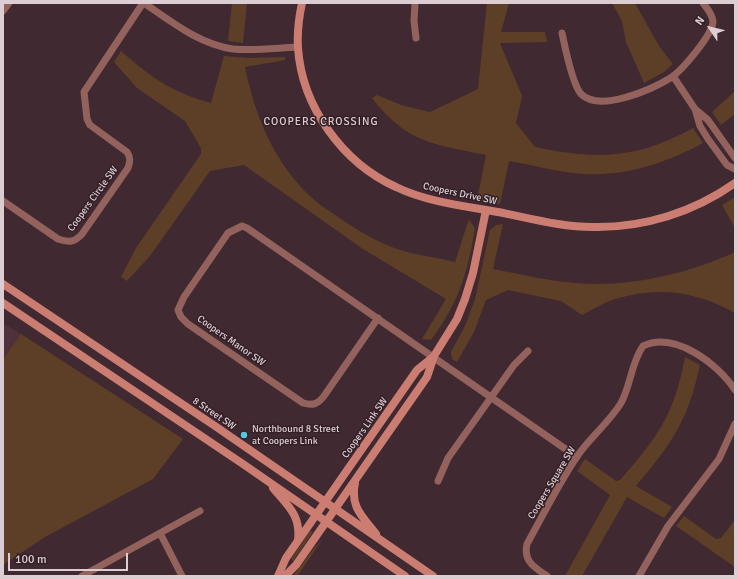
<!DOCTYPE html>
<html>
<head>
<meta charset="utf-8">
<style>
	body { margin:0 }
	#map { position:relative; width:738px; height:579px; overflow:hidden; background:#402930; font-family:Signika,sans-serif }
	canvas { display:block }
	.frame { position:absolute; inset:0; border:4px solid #dccdd2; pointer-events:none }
	.north { position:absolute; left:690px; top:8px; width:40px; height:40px; -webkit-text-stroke:3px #352027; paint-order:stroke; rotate:305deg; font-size:11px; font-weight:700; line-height:16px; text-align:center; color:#dccdd2 }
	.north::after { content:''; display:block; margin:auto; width:14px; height:18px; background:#dccdd2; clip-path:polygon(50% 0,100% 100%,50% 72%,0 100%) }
	.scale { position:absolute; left:8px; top:553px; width:120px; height:18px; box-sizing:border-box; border:2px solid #dccdd2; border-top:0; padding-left:5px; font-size:12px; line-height:14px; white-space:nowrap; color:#dccdd2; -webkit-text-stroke:3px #352027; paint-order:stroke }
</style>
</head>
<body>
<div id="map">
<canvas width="738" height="579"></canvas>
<div class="frame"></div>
<div class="north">N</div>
<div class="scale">100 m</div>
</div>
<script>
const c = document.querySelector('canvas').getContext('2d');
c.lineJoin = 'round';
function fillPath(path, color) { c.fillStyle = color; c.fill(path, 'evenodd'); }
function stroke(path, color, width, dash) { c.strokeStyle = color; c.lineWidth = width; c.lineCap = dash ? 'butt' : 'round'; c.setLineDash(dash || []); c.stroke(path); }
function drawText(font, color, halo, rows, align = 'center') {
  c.font = font + ' Signika,sans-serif'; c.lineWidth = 3; c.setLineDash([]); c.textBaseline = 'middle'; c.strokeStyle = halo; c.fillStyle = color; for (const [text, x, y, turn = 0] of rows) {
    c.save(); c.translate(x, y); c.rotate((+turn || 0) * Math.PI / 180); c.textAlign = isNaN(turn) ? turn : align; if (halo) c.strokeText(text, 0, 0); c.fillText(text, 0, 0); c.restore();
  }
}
fillPath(new Path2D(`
	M3,323L21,334L3,359Z`), '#4e313a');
fillPath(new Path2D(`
	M232,3H247L243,43L228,41Z
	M487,3H509L501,32H545L547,42L500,43L522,96L516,123L535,147C596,160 637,159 693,128L703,143C666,163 627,176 585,174C560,173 534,165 509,161L500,204L477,200L486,155C433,144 407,143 372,98L377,95L401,105L430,112L478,89Z
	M612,3H635L659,46L673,64L664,72L644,83L626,42L622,21Z
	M121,51C152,78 171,92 211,103L224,56L249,58L285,57V60L245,67C255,116 274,163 312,198C322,207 334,214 344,221C363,234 385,246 407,252C423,256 439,258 455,262L469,219L475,229C467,275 459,302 431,340L422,339L446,299L363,249L244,165L210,171L150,256L127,281L121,277L136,248L201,154V148L185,121L137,88L114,62Z
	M735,91V114L721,125L712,112Z
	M735,197V228L722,205Z
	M503,224L493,269C520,274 548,281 575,283C625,288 689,274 735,252V313C698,292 660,286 619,298C606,301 594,309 582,315L561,301L508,290L486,300L474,332L457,362L452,359L451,352L465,326L475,299L490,230L496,225Z
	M21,334L183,439L153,479L45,537L3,565V359Z
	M685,357L700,365C688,421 672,443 636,486L672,507L664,518L627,497L582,576H565L610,495L577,471L585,459L616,481L620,480C658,437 674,415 685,357Z
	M684,516L716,539L721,538L735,520V567L676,526Z
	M310,531L313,532L293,561L291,559Z
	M322,540L298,575L293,576L314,548Z`), '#5d3f28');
stroke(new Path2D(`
	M144,3C172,22 199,44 233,49C254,51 276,48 298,47
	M415,3L414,21L416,38
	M3,11L9,3
	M562,33C565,47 572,84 581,94C600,113 653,89 672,77C683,69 712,35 713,22C713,15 707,8 703,3
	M673,76L695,109L700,126L708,139L727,165L735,169
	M695,109L708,120L735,158
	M3,201L58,239C69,243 75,242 82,234L128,168C130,162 131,158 127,152L90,125L87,119L84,92L143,3
	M378,318L324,396C318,404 313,406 303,403L188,324L181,317L178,310L184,297L228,233L242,226L247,228L577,457
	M438,481L448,458L514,365L528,351
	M160,533L182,576
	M82,576L200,511
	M547,576C534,567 523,561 527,544C543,515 558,485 576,458C589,438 608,424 621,403C631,385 631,363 643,346C675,331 718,364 735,390
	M639,576L668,526L719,459L735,424`), '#94625c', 7);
stroke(new Path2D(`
	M302,3C299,17 297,33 298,48C302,107 343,163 396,187C427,202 464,206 498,212C529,218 561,227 593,227C644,228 694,212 735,183
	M3,284L215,426L433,576
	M3,303L243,464L405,576
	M355,483C350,507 362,516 376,534
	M273,488C287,505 301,515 298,540
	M278,576L286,558L417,370L433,357
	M285,576L296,565L427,377L434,356L457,319L465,299L473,273L486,210`), '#cb7d72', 8);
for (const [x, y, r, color] of [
	[244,435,4,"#54cadc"]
]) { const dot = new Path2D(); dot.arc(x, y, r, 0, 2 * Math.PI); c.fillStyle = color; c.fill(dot); stroke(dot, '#352027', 1.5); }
drawText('10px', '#dccdd2', '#352027', [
	["Coopers Drive SW",460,194,12],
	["Coopers Circle SW",93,199,-54],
	["Coopers Manor SW",231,341,35],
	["8 Street SW",214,414,34],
	["Coopers Link SW",365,428,-55],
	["Coopers Square SW",552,483,-59]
]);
drawText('10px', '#dccdd2', '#352027', [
	["Northbound 8 Street",252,429],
	["at Coopers Link",252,441]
], 'left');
c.letterSpacing = '1px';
drawText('11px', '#dccdd2', '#352027', [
	["COOPERS CROSSING",321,122]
]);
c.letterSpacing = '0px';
</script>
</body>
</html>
